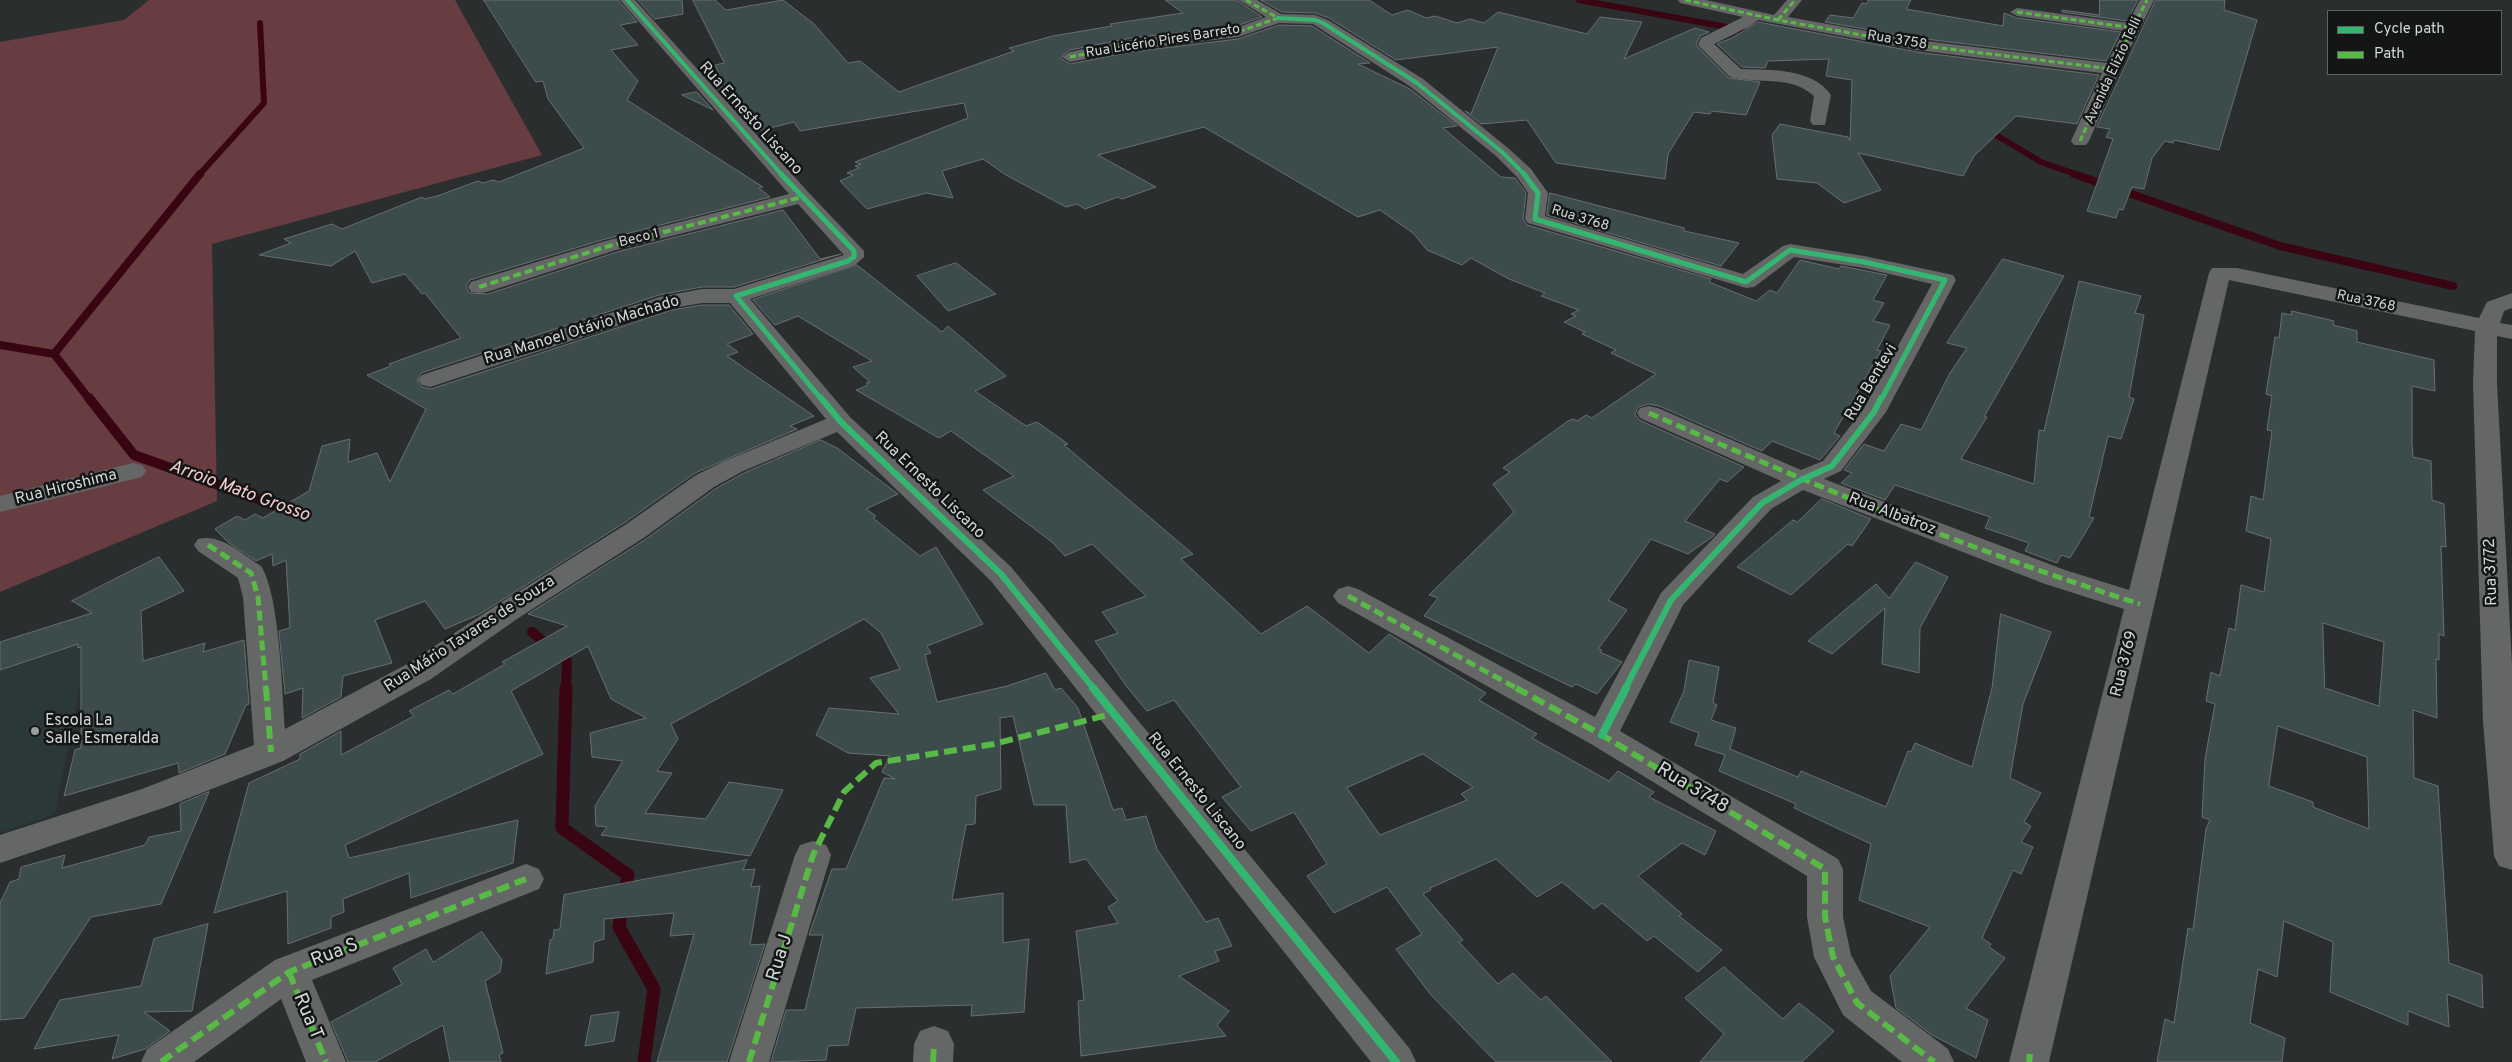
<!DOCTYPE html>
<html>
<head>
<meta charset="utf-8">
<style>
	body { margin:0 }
	#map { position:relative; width:2512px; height:1062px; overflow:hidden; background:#2a2e2e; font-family:Overpass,sans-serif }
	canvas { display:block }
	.legend { position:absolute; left:2327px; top:10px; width:175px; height:65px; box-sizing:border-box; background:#141616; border:1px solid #606363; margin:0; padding:6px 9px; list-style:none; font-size:15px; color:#d3d7d7 }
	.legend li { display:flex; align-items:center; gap:10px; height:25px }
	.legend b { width:25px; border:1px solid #606363 }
</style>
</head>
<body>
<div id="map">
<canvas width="2512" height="1062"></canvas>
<ul class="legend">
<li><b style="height:6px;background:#33b770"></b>Cycle path</li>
<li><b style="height:6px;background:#58b947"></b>Path</li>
</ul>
</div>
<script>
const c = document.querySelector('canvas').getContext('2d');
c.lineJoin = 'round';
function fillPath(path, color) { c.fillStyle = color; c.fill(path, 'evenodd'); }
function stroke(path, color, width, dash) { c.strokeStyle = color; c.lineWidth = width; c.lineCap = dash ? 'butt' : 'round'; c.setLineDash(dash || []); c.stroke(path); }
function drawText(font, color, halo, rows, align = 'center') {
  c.font = font + ' Overpass,sans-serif'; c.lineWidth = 5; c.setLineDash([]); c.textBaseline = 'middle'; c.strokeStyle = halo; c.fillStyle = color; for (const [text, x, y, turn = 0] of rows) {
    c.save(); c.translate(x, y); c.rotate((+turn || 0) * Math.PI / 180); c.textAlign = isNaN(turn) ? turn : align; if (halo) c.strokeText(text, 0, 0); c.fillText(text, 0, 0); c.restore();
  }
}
fillPath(new Path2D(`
	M93,617L55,814L0,833V649Z`), '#2b3838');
fillPath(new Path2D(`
	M149,0H455L542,155L212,244L217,501L0,592V42L124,20Z`), '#673d42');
stroke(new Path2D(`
	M1579,0L1738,29L1756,35
	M1986,129L2041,162L2078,175
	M199,175L264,103L260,23`), '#390512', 6);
stroke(new Path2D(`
	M2074,174L2280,246L2453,286
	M0,345L54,354L90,400
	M54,354L200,174`), '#390512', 8);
stroke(new Path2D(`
	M89,398L134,455L295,512
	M532,632L567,661L566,689`), '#390512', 10);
stroke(new Path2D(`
	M566,688L562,828L628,875L619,927L654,989L644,1062`), '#390512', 13);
const building = new Path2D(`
	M484,0H618L637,22L620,25L638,45L611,50L638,81L627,100L763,187L759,188L770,197L602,240L470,280L466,286L469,293L488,294L617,252L783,210L820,259L841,254L734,287H702L659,295L421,373L417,381L422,387L431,389L672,310L702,305H729L753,334L727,344L738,352L727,356L814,416L790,426L797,429L695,473L624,523L480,614L445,629L425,601L375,620L392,663L343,676L341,697L302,718L303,688L285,694L279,631L290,628L286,560L273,566L272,554L256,561L229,543L215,529L237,516L245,520L255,514L263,518L309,491L322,446L350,439L348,462L377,453L390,482L426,409L367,375L391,366L389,364L461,338L425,293L422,294L405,274L372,283L355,251L331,266L259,255L291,243L284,239L332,224L342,229L422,197L425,199L437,196L478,181L483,183L493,180L499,182L584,148L548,99L543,81L536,82Z
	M638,0H682L683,14L655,19Z
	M693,0H715L726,10L783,0L814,24L848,63L860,61L899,92L1014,51L1009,48L1053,36L1112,26L1110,24L1183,13L1165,0H1237L1262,17L1236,26L1131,38L1070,50L1060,58L1070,64L1131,52L1238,39L1279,25L1312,26L1370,63L1358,64L1410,89L1457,126L1443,128L1501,177L1515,178L1526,193L1523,219L1527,225L1711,279L1709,282L1756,301L1770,290L1777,293L1800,260L1839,269L1841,266L1887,275L1873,300L1884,303L1873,321L1890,325L1877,350L1881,351L1834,433L1840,436L1820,460L1772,441L1762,451L1659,406L1649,404L1638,407L1635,414L1639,420L1744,467L1727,482L1720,479L1685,521L1715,534L1712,537L1688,554L1651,539L1608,600L1627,610L1598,649L1602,650L1600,652L1622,662L1597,694L1576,684L1572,687L1424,616L1438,598L1429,595L1514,512L1493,484L1510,472L1503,468L1568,421L1573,419L1577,421L1586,415L1592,418L1656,374L1611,353L1616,350L1582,334L1585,332L1564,322L1576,316L1571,314L1579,310L1541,296L1545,293L1509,279L1471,258L1462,265L1427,250L1413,233L1380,210L1358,217L1204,127L1098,155L1156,187L1122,199L1118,197L1085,209L1077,204L1066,207L1006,175L983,159L942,171L953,198L926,193L867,209L840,181L853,175L847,173L859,168L855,166L861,164L855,162L968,118L964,103L800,131L794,122L758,131L717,88L725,86L715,65L724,63Z
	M1261,0H1369L1392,15L1408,10L1426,18L1435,16L1457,23L1470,19L1484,23L1498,12L1587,34L1600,17L1642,22L1624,59L1695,28L1709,32L1700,36L1696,45L1729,78L1760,82L1746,115L1712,111L1710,114L1694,112L1668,154L1665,179L1556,163L1527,120L1481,124L1465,111L1471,114L1498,47L1396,60L1329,18L1315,13L1282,12Z
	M1869,0H1911L1906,9L2003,26L2004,13L2017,18L2121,32L2106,61L1917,38L1825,22L1830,15L1853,18L1862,3L1866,4Z
	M2100,0H2138L2127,21L2062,12V10L2099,15Z
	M2156,0H2225L2224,10L2257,20L2219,150L2174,140L2173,143L2165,141L2152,158L2144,189L2132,187L2123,210L2119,209L2116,218L2087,211L2113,139L2106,137L2110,129L2097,127Z
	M1758,22L1917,52L2099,75L2077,124L2016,116L1974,156L1963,176L1858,153L1881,190L1844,203L1817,183L1777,179L1772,135L1780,124L1848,137L1850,141L1852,80L1826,76L1829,59L1768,61L1765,68L1742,67L1717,44L1732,38Z
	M697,92L713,110L682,95Z
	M1550,193L1684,228V231L1739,243L1721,266L1547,215Z
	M2003,259L2064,276L1984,417H1987L1961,459L2034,484L2039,430L2044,431L2079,281L2141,296L2135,313L2144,315L2129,397L2134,399L2121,439L2108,436L2089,517L2094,518L2070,558L2061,555L2057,563L2025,551L2029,543L1985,528L1990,517L1895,485L1885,500L1841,483L1852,473L1844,470L1864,444L1884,451L1901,424L1921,430L1950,373L1967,348L1947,343Z
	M956,263L996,294L948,311L917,276Z
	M857,265L942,332L948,326L1006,376L975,391L1026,426L1037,422L1068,444L1064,445L1193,554L1181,559L1261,634L1307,606L1369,653L1389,634L1486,693L1479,700L1537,734L1532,738L1609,781L1618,771L1654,792L1649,797L1716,831L1705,855L1682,843L1638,876L1682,914L1679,916L1722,950L1698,972L1654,936L1647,941L1602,903L1594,909L1562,882L1537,897L1496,859L1430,888L1431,890L1423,894L1463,940L1459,942L1498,984L1513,973L1541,1000L1546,996L1612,1062H1496L1431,995L1396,949L1422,934L1387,887L1334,913L1307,876L1327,864L1294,812L1251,831L1222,797L1241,787L1174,700L1147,711L1127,687L1095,641L1118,633L1102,612L1146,596L1092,544L1065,556L1052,542L983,490L1014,476L951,431L939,438L856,390L868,385L866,383L870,382L853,367L872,361L798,316L775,325L753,300ZM1423,754L1473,787L1461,794L1467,800L1380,835L1347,788Z
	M2292,311L2334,321L2333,325L2357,331V342L2434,360L2435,391L2412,386V442L2413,457L2431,461L2432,500L2444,504L2446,547L2441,546L2444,636L2439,634V660L2436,659L2437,718L2413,710L2414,778L2438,786L2449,963L2482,975L2483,1008L2447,994L2449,1027L2408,1011V1025L2330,992L2333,942L2284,921L2277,977L2258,969L2250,1023L2285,1038L2282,1062H2157L2165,1019L2174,1023L2188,928L2193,930L2206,829L2210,820L2202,817L2205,759L2215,704L2206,701L2211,672L2220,676L2229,628L2235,630L2241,585L2264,592L2271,539L2246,531L2251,496L2263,500L2272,431L2267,430L2272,396L2266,394L2275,337L2279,338L2282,313L2291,315ZM2323,623L2384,642L2379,706L2325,688ZM2278,726L2367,757L2369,829L2313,807V802L2269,786Z
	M821,440L837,448L898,494L866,509L876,516L873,518L920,556L936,547L983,624L927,646L931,653L925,655L937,702L1007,686L1046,673L1055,690L1061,688L1078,708L1113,810L1122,808L1126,820L1146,816L1157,849L1206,922L1218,918L1232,946L1215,951L1219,961L1179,976L1229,1011L1217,1025L1226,1036L1081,1056L1078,1001L1084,1000L1076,931L1118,923L1108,907L1118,901L1086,859L1070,863L1066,805H1034L1013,716L1000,718L1001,789L976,796L975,824L966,825L952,900L1003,893V943L1029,939L1024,1012L971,1016L972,1005L856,1008L848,1045L828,1046L826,1060L771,1062L786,1010H805L823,935H809L832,869H846L884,778L895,779L882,772L890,756L848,753L816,735L829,708L899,714L870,678L900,669L881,633L864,619L671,724L678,739L657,771L672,773L645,813L706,819L729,782L783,790L750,856L601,835L607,827L596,826L595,806L623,761L592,757L590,733L646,718L611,699L588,646L511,691L543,754L345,845L349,858L518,820L513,863L411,898L409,873L343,899L344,912L331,917V928L288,944L287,891L214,913L249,783L300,759V754L341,731V755L414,716L409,711L449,690L453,694L505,664L502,662L567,626L528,614L646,539L715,489L744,473Z
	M1822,499L1871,519L1852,546L1848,544L1791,595L1737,567L1793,520L1797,522Z
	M159,557L184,591L141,611L143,661L205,643L203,652L244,640L249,704L246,705L225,754L179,773L178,763L64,796L75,750L81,748V647L78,648V644L0,670V642L92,613L72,601Z
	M1916,562L1948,577L1920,628L1919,673L1882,664L1885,608L1832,654L1808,641L1876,584L1889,598Z
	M2001,614L2051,632L2023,704L2010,778L2041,793L2024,822L2031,826L2021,842L2033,847L2021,874L2013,870L1982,938L1991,944L1989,947L2005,958L1966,1008L1988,1020L1976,1058L1932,1035L1896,1008L1890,976L1930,927L1859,900L1871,844L1794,808L1796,804L1719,771L1725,755L1695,745L1699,733L1670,722L1684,691L1689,660L1719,667L1713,703L1717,705L1711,720L1736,728L1730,749L1798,777L1801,771L1886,807L1908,751L1911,752L1915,743L1972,767L1992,688Z
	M209,792L161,904L91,917L24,1018L0,1020V903L10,882L19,879L21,867L65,855L62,868L145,845L149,837L181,831L180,804Z
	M747,860L743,870L755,869L751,887L760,886L750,945L765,944L727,1062H657L694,934L670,936L674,913L604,919V939L594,942L593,962L546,974L550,940L553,939L554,930L560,929L564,895Z
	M208,924L192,1011L144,1012L170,1031L145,1049L112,1059L119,1035L34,1049L60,1000L141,986L154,939Z
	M482,932L502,960L500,972L485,981L503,1053L499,1055L501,1062H450L443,1025L375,1062H348L331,1022L402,984L393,968L426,949L433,962Z
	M1724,967L1783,1019L1799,1003L1834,1031L1802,1062H1700L1724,1034L1685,998Z
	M619,1012L614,1041L585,1046L591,1016Z`);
fillPath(building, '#3c4b4b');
stroke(building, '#6a6e6e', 1);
fillPath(new Path2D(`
	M620,0H635L809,193L864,251V257L855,265L750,299L850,417L1011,567L1410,1049L1416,1062H1371L991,581L837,432L743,471L714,487L645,537L520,617L431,679L283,761L166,807L0,863V835L142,789L254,745L243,597L238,578L198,551L194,545L198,539C221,533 243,555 261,566C280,596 282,691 285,729L409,663L500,603L625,525L696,475L725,461L826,419L730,303H702L672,308L430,387L422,385L418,380L422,375L660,297L702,289H734L844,255L798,204L616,250L487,292L479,293L471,292L468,287L471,282L602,242L789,194Z
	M1239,0H1257L1281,14L1315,15L1328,20L1423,79L1508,148L1531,169L1548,193L1545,216L1743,274L1783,246L1790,244L1864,256L1953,275L1956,280L1886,412L1841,471L1824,479L2065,570L2129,590L2209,273L2212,268H2237L2479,318L2487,302L2512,293V308L2504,311L2500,323L2512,325V339L2497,336V383L2512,664V870L2499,866L2494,856L2483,721L2473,383L2475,331L2229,280L2049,1062H2009L2124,609L2045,584L1803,490L1771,509L1683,605L1620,731L1838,859L1843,869V917L1851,955L1871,991L1948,1049L1954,1062H1902L1843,1015L1814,957L1807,917V876L1591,744L1338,603L1333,596L1338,589L1348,586L1358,589L1595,717L1661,593L1753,497L1781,481L1640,418L1637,413L1640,408L1649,406L1658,408L1801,470L1823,461L1863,410L1932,284L1864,268L1794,257L1754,287L1746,288L1528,223L1525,219L1528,193L1517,177L1496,156L1411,87L1313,24L1279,23L1238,37L1131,50L1070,62L1062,57L1070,52L1131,40L1236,28L1266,17Z
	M1678,0H1706L1774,15L1787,0H1802L1788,17L1917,40L2107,63L2124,31L2017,16L2010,12L2017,8L2128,23L2140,0H2154L2120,69L2089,141L2086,145H2074L2071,141L2102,73L1917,50L1758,20L1750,26L1714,44L1741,69C1770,70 1813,68 1831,95L1825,125H1813L1810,121L1814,96C1790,74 1759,85 1730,77L1698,45L1701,38L1743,17L1680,3Z
	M133,463L142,465L146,471L142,477L0,512V496Z
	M813,841L826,845L831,855L769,1062H729L795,855L800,845Z
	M526,864L539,869L544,879L539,889L312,980L346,1062H306L281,999L194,1062H141L147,1049L275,960Z
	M934,1026L948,1031L954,1044L953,1062H913L914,1044L920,1031Z`), '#656767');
stroke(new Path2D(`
	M1685,0L1778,20L1917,45L2112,69
	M2017,12L2134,28
	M1778,20L1795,0
	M1070,57L1131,45L1238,32L1278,18L1246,0
	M2080,141L2112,69L2147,0`), '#58b947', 3, [6, 3]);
stroke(new Path2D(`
	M479,287L609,246L802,197`), '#58b947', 4, [8, 4]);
stroke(new Path2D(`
	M1649,413C1810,484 1972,551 2140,604
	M208,545L251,573L258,597L266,689
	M1348,596L1518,689`), '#58b947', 5, [10, 5]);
stroke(new Path2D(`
	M266,688L271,752
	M1516,688L1602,735L1825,869V917L1833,957L1857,1003L1934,1062
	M289,972L326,1062
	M161,1062L289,972L526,879
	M749,1062L813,855L844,792L876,763L994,744L1115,713
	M933,1062L934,1044
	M2029,1062L2030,1054`), '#58b947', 6, [13, 6]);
stroke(new Path2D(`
	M627,0L782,175
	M1278,18L1315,20L1323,23L1417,83L1502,152L1525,175`), '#33b770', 4);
stroke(new Path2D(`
	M781,174L854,251V257L848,261L736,296L822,400
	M1524,174L1538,193L1535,219L1746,282L1790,250L1864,262L1945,280L1881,400`), '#33b770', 5);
stroke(new Path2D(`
	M821,398L841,422L1001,574L1094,689
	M1625,689L1671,600L1762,503L1801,480L1832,466L1874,412L1881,398`), '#33b770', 6);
stroke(new Path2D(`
	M1093,688L1396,1062
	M1602,735L1626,688`), '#33b770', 8);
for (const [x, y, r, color] of [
	[35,731,5,"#989c9c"]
]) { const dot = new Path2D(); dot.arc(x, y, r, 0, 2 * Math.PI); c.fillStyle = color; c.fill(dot); stroke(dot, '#141616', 2); }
drawText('14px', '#d3d7d7', '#141616', [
	["Rua 3758",1897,41,9],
	["Rua Licério Pires Barreto",1163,42,-9],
	["Avenida Elizio Telli",2114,71,-65],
	["Rua 3768",1580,219,17],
	["Beco 1",639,239,-14],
	["Rua 3768",2366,302,12]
]);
drawText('16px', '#d3d7d7', '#141616', [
	["Rua Ernesto Liscano",750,119,48],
	["Rua Manoel Otávio Machado",582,331,-17],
	["Rua Bentevi",1872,383,-59],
	["Rua Ernesto Liscano",929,486,44],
	["Rua Hiroshima",66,488,-14],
	["Rua Albatroz",1892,515,21],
	["Rua 3772",2492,572,-92],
	["Rua Mário Tavares de Souza",470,635,-33],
	["Rua 3769",2125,664,-76],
	["Rua Ernesto Liscano",1196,792,51]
]);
drawText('16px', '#d3d7d7', '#141616', [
	["Escola La",45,722],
	["Salle Esmeralda",45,740]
], 'left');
drawText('italic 18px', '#f7cdd0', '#141616', [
	["Arroio Mato Grosso",239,492,20]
]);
drawText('19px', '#d3d7d7', '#141616', [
	["Rua 3748",1692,789,31],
	["Rua S",335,954,-21],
	["Rua J",781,958,-73],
	["Rua T",307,1017,67]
]);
</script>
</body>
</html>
